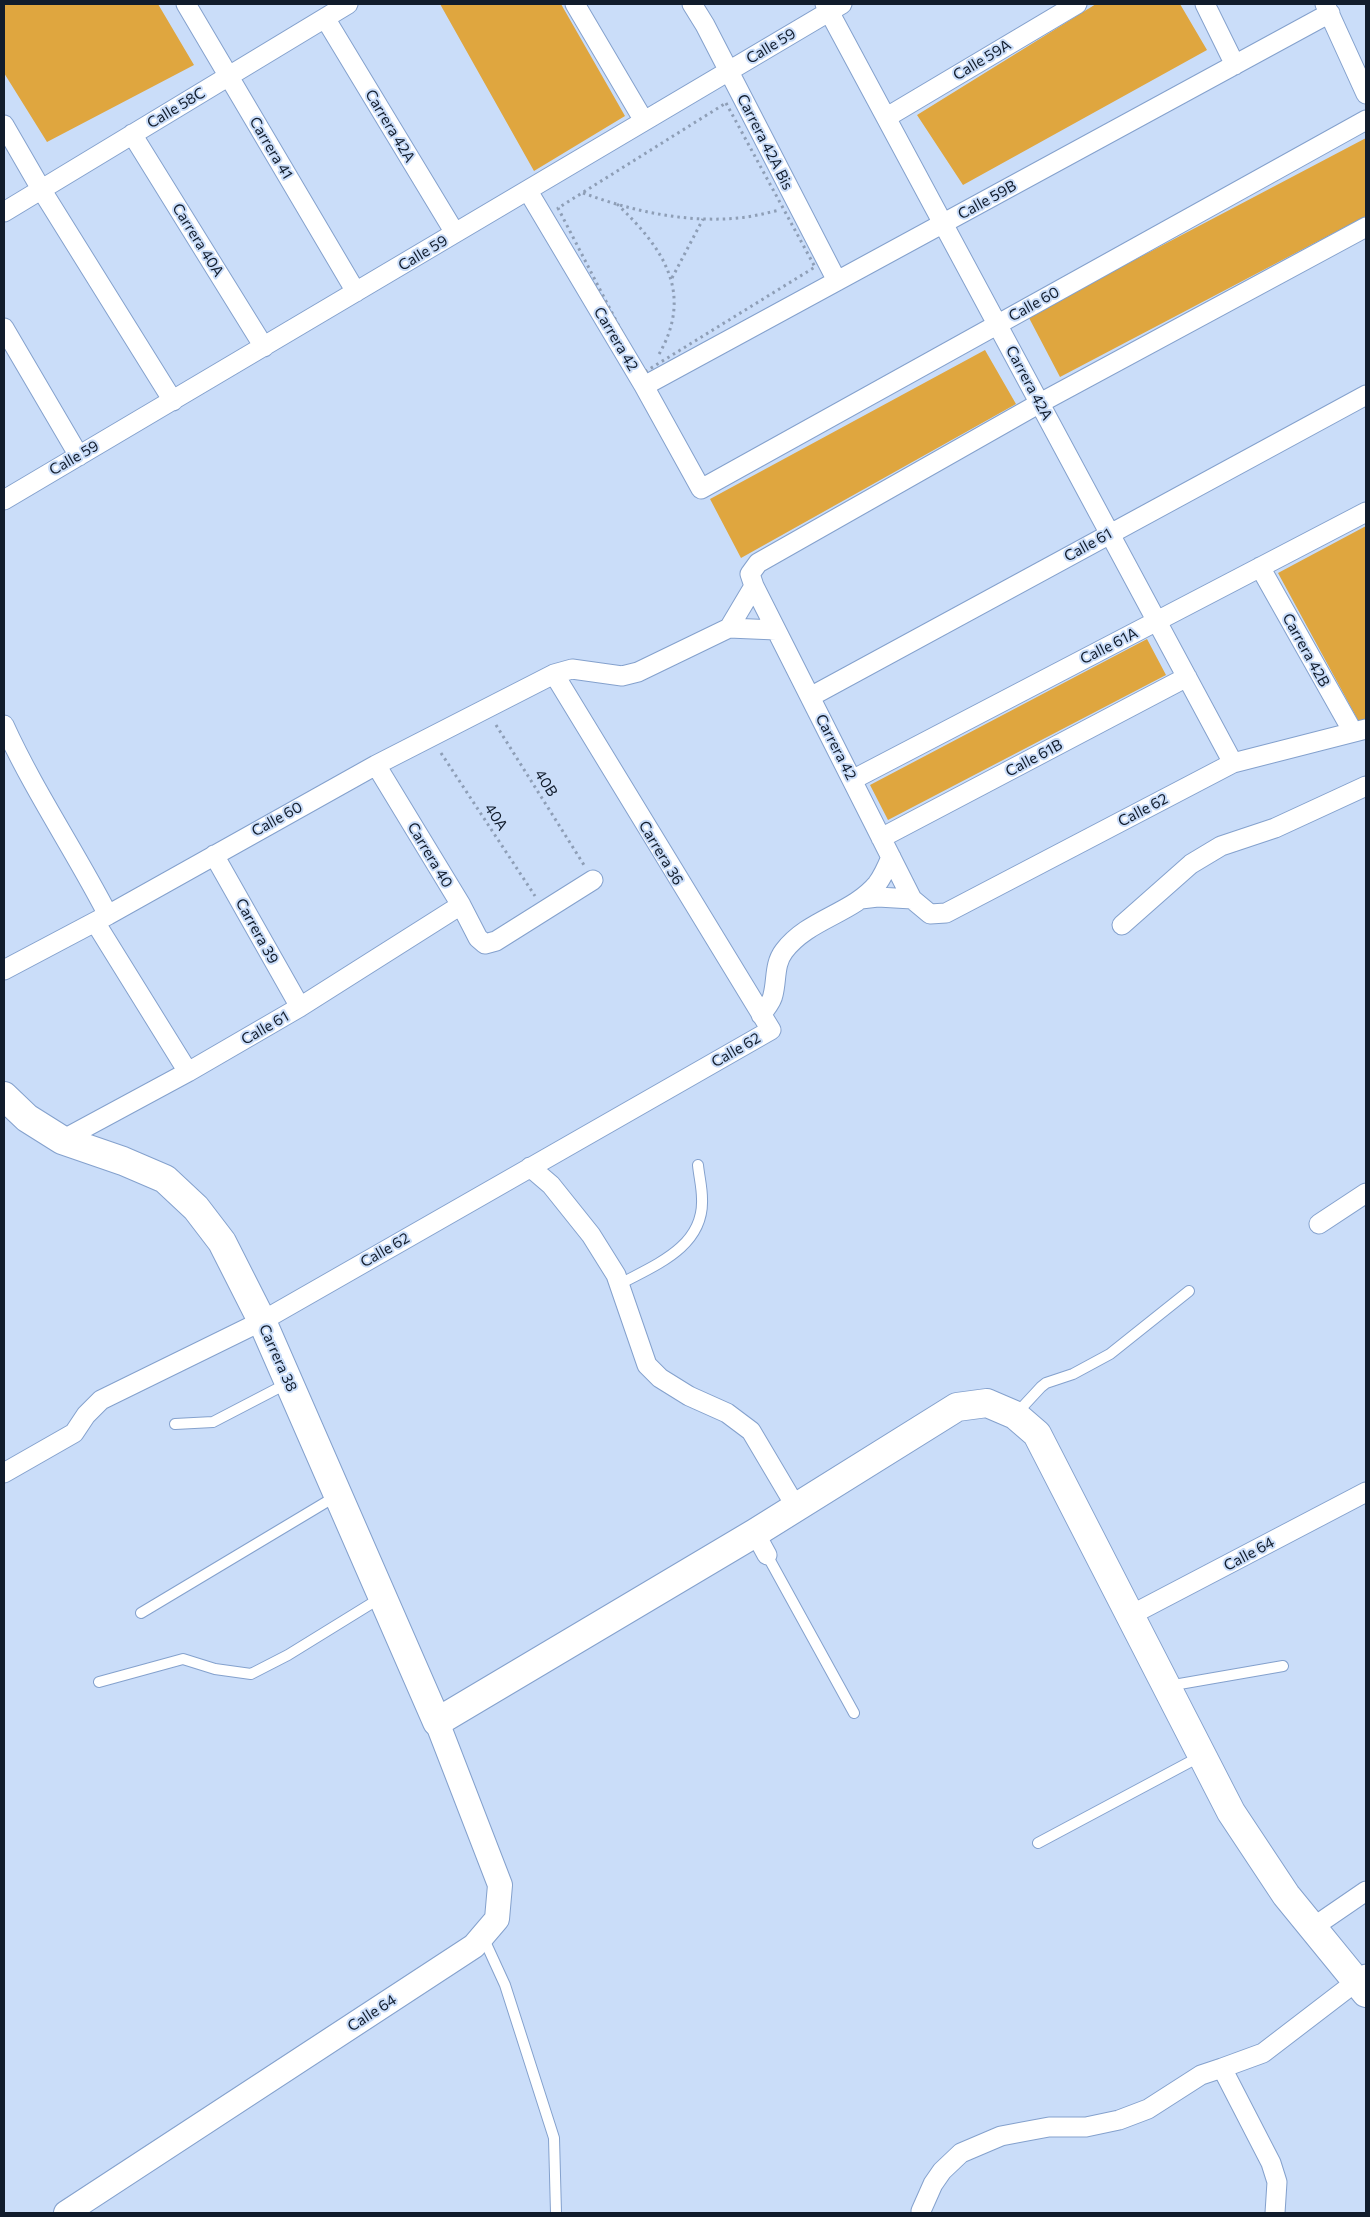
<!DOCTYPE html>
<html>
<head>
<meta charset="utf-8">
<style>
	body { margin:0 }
	#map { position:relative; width:1370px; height:2217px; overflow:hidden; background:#caddf9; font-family:Commissioner,sans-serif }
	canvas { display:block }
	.frame { position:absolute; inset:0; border:5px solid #111c2c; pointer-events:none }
</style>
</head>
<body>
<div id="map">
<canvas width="1370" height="2217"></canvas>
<div class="frame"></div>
</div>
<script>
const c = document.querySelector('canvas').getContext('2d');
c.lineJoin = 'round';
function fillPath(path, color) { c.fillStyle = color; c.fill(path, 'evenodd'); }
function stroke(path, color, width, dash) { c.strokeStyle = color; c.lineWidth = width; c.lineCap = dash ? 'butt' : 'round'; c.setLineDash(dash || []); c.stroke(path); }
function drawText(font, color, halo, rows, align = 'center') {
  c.font = font + ' Commissioner,sans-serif'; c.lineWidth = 4; c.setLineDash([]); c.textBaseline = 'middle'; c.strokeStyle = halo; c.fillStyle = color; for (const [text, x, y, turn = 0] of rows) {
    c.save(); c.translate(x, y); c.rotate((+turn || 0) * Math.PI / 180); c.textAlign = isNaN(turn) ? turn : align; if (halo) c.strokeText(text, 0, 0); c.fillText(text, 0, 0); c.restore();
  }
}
fillPath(new Path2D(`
	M4,4H158L194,65L47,142L4,73Z
	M440,4H561L625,116L534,171Z
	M1096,4H1180L1207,50L963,185L917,115Z
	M1366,138V216L1060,377L1028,316Z
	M985,350L1016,404L741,558L710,499Z
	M1366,526V721L1359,722L1278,573Z
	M1147,639L1166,675L888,820L870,785Z`), '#dfa63f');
const service = new Path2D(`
	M620,1284C655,1265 704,1247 702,1199C702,1187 699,1176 698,1165
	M1015,1415L1041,1387L1046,1383L1073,1374L1110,1354L1189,1291
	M175,1424L213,1422L288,1383
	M767,1555L854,1713
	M141,1613L338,1495
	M99,1682L183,1659L215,1669L251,1674L288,1655L382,1597
	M1168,1686L1283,1666
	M1038,1843L1201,1756
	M483,1937L505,1985L554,2138L556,2213`);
const minor = new Path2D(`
	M186,4L356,292
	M575,4L644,121
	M692,4L705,25L837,281
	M825,4L1233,763
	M1205,4L1235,65
	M1325,4L1366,94
	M325,18L455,233
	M887,117L1077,4
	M4,125L41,189L173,401
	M132,134L264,347
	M528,191L644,386L701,489L1366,120
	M4,212L348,4
	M1366,227L1040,403L758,563L750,574L754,586L912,899L930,914L946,913L1233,763L1366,729
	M4,328L79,456
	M644,386L1330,13
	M4,500L842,4
	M1260,567L1353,732
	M729,628L754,586
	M810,697L1366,395
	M4,725C34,791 75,851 108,915
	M376,765L461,905L478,938L485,944L496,941L593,880
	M852,780L1366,512
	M881,838L1187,677
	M214,855L300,1007
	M861,899L878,897L912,899
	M95,922L188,1072
	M1122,925L1191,864L1221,846L1275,828L1366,786
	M4,970L108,915L376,765L554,674L572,669L622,676L638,672L729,628L776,630
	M761,1015C765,1009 772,1002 773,995C777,980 774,964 784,951C808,919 852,914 877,884C883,876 887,867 891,857
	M62,1140L188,1072L300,1007L461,905
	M530,1167L551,1185L591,1235L616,1275L647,1365L660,1378L689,1396L727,1413L751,1431L796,1507
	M1319,1224L1366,1193
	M4,1473L74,1433L86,1415L101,1400L262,1321L771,1030L554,674
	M755,1533L767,1555
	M1131,1615L1366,1492
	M1312,1928L1366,1891
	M921,2211L933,2184L942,2171L961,2153L1001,2136L1022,2132L1049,2127H1086L1119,2120L1148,2109L1201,2075L1222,2068
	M1275,2213L1277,2182L1271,2163L1222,2068L1263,2053L1366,1974`);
const tertiary = new Path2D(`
	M66,2213L474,1946L497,1919L500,1885L437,1722`);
const secondary = new Path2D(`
	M4,1096L27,1118L62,1140L123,1161L165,1179L196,1208L222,1242L262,1321L437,1722L755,1533L957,1407L987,1403L1015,1415L1037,1434L1231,1812L1286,1895L1366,1993`);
stroke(service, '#84a1cd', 12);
stroke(minor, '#84a1cd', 21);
stroke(tertiary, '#84a1cd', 26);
stroke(secondary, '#84a1cd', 30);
stroke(new Path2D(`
	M726,103L815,267L643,373L558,208Z
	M583,193C632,211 685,223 738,218C752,217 766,213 780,210
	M617,204C663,248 695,293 658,356
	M672,278L703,219
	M496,725L584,865
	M441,753L535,896`), '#8e9eb6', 3, [2.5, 4]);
stroke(service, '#fff', 10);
stroke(minor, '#fff', 19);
stroke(tertiary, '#fff', 24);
stroke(secondary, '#fff', 28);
drawText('15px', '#111c2c', '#caddf9', [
	["Calle 59",771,46,-31],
	["Calle 59A",982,60,-31],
	["Calle 58C",176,108,-31],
	["Carrera 42A",390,126,59],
	["Carrera 42A Bis",765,142,63],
	["Carrera 41",271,148,59],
	["Calle 59B",987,200,-29],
	["Carrera 40A",198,240,58],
	["Calle 59",423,253,-31],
	["Calle 60",1034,304,-29],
	["Carrera 42",616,339,59],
	["Carrera 42A",1029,383,62],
	["Calle 59",74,458,-30],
	["Calle 61",1088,545,-29],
	["Calle 61A",1109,646,-27],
	["Carrera 42B",1306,650,61],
	["Carrera 42",836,747,63],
	["Calle 61B",1034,758,-28],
	["40B",546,783,58],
	["Calle 62",1143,810,-28],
	["40A",496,817,57],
	["Calle 60",277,819,-29],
	["Carrera 36",661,853,59],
	["Carrera 40",430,855,59],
	["Carrera 39",257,931,61],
	["Calle 61",265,1028,-30],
	["Calle 62",736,1050,-30],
	["Calle 62",385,1250,-30],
	["Carrera 38",278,1358,66],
	["Calle 64",1249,1554,-28],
	["Calle 64",372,2013,-33]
]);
</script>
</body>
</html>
